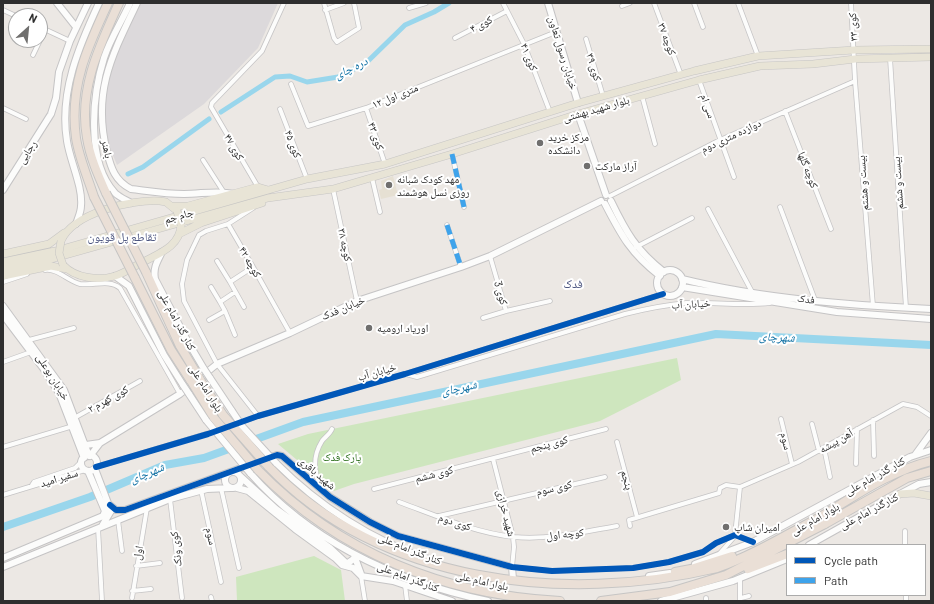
<!DOCTYPE html>
<html>
<head>
<meta charset="utf-8">
<style>
	body { margin:0 }
	#map { position:relative; width:934px; height:604px; overflow:hidden; background:#ece8e4; font-family:Barlow,sans-serif }
	canvas { display:block }
	.frame { position:absolute; inset:0; border:4px solid #2e2e2e; pointer-events:none }
	.legend { position:absolute; left:786px; top:544px; width:140px; height:52px; box-sizing:border-box; background:#fff; border:1px solid #ababab; margin:0; padding:5px 7px; list-style:none; font-size:12px; color:#2e2e2e }
	.legend li { display:flex; align-items:center; gap:8px; height:20px }
	.legend b { width:20px; border:1px solid #ababab }
	.north { position:absolute; left:8px; top:8px; width:40px; height:40px; box-sizing:border-box; background:#fff; border:1px solid #ababab; border-radius:50%; rotate:27deg; font-size:11px; font-weight:700; line-height:16px; text-align:center; color:#2e2e2e }
	.north::after { content:''; display:block; margin:auto; width:14px; height:18px; background:#706f6e; clip-path:polygon(50% 0,100% 100%,50% 72%,0 100%) }
</style>
</head>
<body>
<div id="map">
<canvas width="934" height="604"></canvas>
<div class="frame"></div>
<ul class="legend">
<li><b style="height:5px;background:#0057b8"></b>Cycle path</li>
<li><b style="height:5px;background:#3ea3eb"></b>Path</li>
</ul>
<div class="north">N</div>
</div>
<script>
const c = document.querySelector('canvas').getContext('2d');
c.lineJoin = 'round';
function fillPath(path, color) { c.fillStyle = color; c.fill(path, 'evenodd'); }
function stroke(path, color, width, dash) { c.strokeStyle = color; c.lineWidth = width; c.lineCap = dash ? 'butt' : 'round'; c.setLineDash(dash || []); c.stroke(path); }
function drawText(font, color, halo, rows, align = 'center') {
  c.font = font + ' Barlow,"Noto Naskh Arabic",sans-serif'; c.lineWidth = 4; c.setLineDash([]); c.textBaseline = 'middle'; c.strokeStyle = halo; c.fillStyle = color; for (const [text, x, y, turn = 0] of rows) {
    c.save(); c.translate(x, y); c.rotate((+turn || 0) * Math.PI / 180); c.textAlign = isNaN(turn) ? turn : align; if (halo) c.strokeText(text, 0, 0); c.fillText(text, 0, 0); c.restore();
  }
}
fillPath(new Path2D(`
	M140,3H278L258,48L204,104L117,165L109,146L106,128L105,101L111,64Z`), '#dcd9db');
fillPath(new Path2D(`
	M393,176L398,195L381,199L379,190L382,189L381,181Z`), '#e6e0d3');
fillPath(new Path2D(`
	M677,358L681,380L600,421L354,484L334,491L278,444L308,434Z
	M314,556L341,570L345,601H237L236,577Z`), '#cee6be');
stroke(new Path2D(`
	M221,112L275,77L290,76L307,82L338,77L366,63L405,25L434,12L449,3
	M128,174L143,167L209,119`), '#99d6ec', 5);
stroke(new Path2D(`
	M3,527L90,497L165,465L204,458L303,422L716,334L931,345`), '#99d6ec', 8);
const street = new Path2D(`
	M324,3L334,38L337,42L359,28L354,3
	M503,3L524,44L550,112
	M654,3L681,75
	M694,3L703,27
	M738,3L758,56
	M851,3L855,81L873,306
	M622,6L630,3
	M409,8L426,3
	M3,10L16,16
	M325,10L344,3
	M40,27L70,41
	M455,38L507,11
	M586,39L603,96
	M33,55L45,30
	M890,58L906,308
	M699,80L734,177
	M291,84L308,126L366,108L556,32
	M642,96L655,144
	M3,108L26,119
	M366,108L385,164
	M280,109L307,179
	M785,111L831,229
	M452,154L464,207
	M203,160L223,191
	M372,178L380,212
	M258,187L211,107L212,103L262,51L284,3
	M333,189L357,301
	M610,196L720,140L855,81
	M780,207L815,300
	M253,208L228,224L206,231L199,235L187,260L182,284L184,301L217,364L258,416
	M708,209L752,292
	M228,224L253,267L290,333
	M447,225L461,267
	M636,247L692,218
	M490,256L506,311L550,301
	M217,261L230,282L253,267
	M45,270C57,268 68,281 80,284C94,286 109,279 120,288L180,394
	M3,282L27,274
	M230,282L244,307
	M211,287L220,302L235,292
	M225,311L235,335
	M483,318L506,311
	M209,320L225,311L220,302
	M29,340L74,328
	M3,362L31,352
	M406,374L417,377L625,314C645,309 665,305 686,303C714,302 742,306 770,303
	M76,417L140,381
	M781,419L792,464
	M873,420L874,456
	M812,424L819,451
	M223,429L258,416L405,374L663,294
	M617,442L637,517
	M3,447L73,426
	M824,448L830,477
	M493,459L513,537L514,547L512,567L552,571L633,568L669,562L703,552L716,543L735,535L753,542
	M856,464L857,429
	M96,467L216,431
	M32,485L34,482L75,468L81,462
	M221,488L239,568
	M321,488C314,472 312,457 322,441C325,437 330,434 332,429
	M374,489L606,429
	M201,490L221,582
	M3,495L85,470
	M170,499L182,598
	M399,502C435,515 475,533 514,537C549,540 583,532 617,526
	M439,516L605,477
	M118,520L122,551
	M630,526L629,520L719,493L720,488L726,485L740,487L798,462L903,404L917,407L931,416
	M98,528L102,601
	M905,531V545
	M735,535L740,487
	M720,553L735,536
	M136,566L160,563
	M361,576L365,601
	M405,585L407,601
	M132,591L151,589
	M906,595V601
	M211,597L212,601
	M132,598L147,508
	M706,598V601
	M741,598L749,596
	M740,601V579`);
const secondary = new Path2D(`
	M57,3L76,27
	M130,3C122,21 110,39 104,58C92,96 86,162 115,193C119,197 126,200 131,203
	M137,3C112,55 92,92 107,152C111,168 115,181 131,189C148,191 166,194 184,194C201,194 218,190 234,194
	M548,3L578,103
	M578,114L606,195
	M3,190L51,114L56,98L59,72L70,41L88,3
	M611,201C626,232 636,250 664,272
	M605,204C621,235 631,254 660,276
	M76,224C78,218 81,212 81,206C83,187 70,161 67,141C59,92 79,46 99,3
	M162,252C157,262 153,268 155,279L188,342L204,369
	M657 283a13 13 0 1 1 26 0a13 13 0 1 1-26 0Z
	M115,276L129,286L164,355L183,385
	M682,279C763,299 848,305 931,309
	M682,287L837,312L931,319
	M3,306L64,390L89,456
	M3,315L43,368L59,393L84,458
	M210,378L232,411
	M189,394L206,420
	M86,445L100,443L180,394L217,364L290,333L357,301L461,267L490,256L601,201
	M915,455L931,433
	M81 463a8 8 0 1 1 16 0a8 8 0 1 1-16 0Z
	M90,456L100,443
	M276,463C318,505 372,541 429,559
	M95,469L111,511L102,526
	M225 480a8 8 0 1 1 16 0a8 8 0 1 1-16 0Z
	M250,473C312,543 398,582 488,601
	M240,476L276,509L330,548L345,562L348,563L355,558
	M237,488L248,491L295,529L335,558L342,565L353,568L361,576L393,581L452,601
	M110,505L116,510H125L277,455L282,456L330,497L370,522L398,536L512,567L513,579
	M809,545L900,494L919,484L931,482
	M354,555L361,574
	M3,558L103,516L105,511L88,471
	M695,564L753,542L910,457L931,450
	M3,567L170,499L207,489L230,488
	M649,576L670,573
	M661,601L733,581L787,559`);
const primary = new Path2D(`
	M173,206H188L258,187L268,190
	M181,233L201,223L262,203
	M61,241C73,213 131,199 160,201L166,202L177,211
	M3,254L49,244L64,233
	M3,262L55,251L307,179L385,164L578,103L694,71L758,56L854,50L931,49
	M63,265C75,278 98,281 115,276C125,273 134,266 143,262C160,253 180,246 181,225
	M3,269L55,258L268,198L333,189L452,154L578,114L699,80L760,66L813,64L855,59L931,57
	M3,276L51,266L67,269
	M900,494L914,493L931,496`);
const highway = new Path2D(`
	M106,193C98,175 90,157 87,138C78,89 100,45 119,3
	M94,197C88,178 79,158 76,138C69,87 87,48 108,3
	M146,272L180,346L198,376
	M135,278L171,350L191,381
	M202,383L223,415
	M196,389L214,418
	M268,466C380,584 565,604 717,568C753,555 786,535 820,517
	M258,470C339,553 445,595 560,601
	M748,569L787,554
	M675,572L691,569L732,556
	M601,601L670,592L726,575L825,524`);
stroke(street, '#c5c4c5', 5.5);
stroke(secondary, '#c5c4c5', 8);
stroke(primary, '#c6c5c4', 8);
stroke(highway, '#c6c5c4', 10);
stroke(street, '#fcfcfb', 4);
stroke(secondary, '#fcfcfb', 6);
stroke(primary, '#e8e4d6', 7);
stroke(highway, '#eadfd6', 8);
const secondaryBridge = new Path2D(`
	M204,369L210,378
	M183,385L189,394
	M232,411L242,426L276,463
	M206,420L250,473`);
const primaryBridge = new Path2D(`
	M177,211L181,225
	M61,241L59,253L63,265`);
const highwayBridge = new Path2D(`
	M106,193L146,272
	M94,197L135,278
	M198,376L202,383
	M191,381L196,389
	M223,415L268,466
	M214,418L258,470
	M820,517C855,496 890,471 931,461
	M825,524L907,478L931,471`);
stroke(secondaryBridge, '#c5c4c5', 8, []);
stroke(primaryBridge, '#c6c5c4', 8, []);
stroke(highwayBridge, '#c6c5c4', 10, []);
stroke(secondaryBridge, '#fcfcfb', 6);
stroke(primaryBridge, '#e8e4d6', 7);
stroke(highwayBridge, '#eadfd6', 8);
stroke(new Path2D(`
	M452,154L464,207
	M447,225L461,267`), '#3ea3eb', 5, [10, 5]);
stroke(new Path2D(`
	M96,467L208,434L258,416L405,374L663,294
	M110,505L116,510H125L277,455L282,456L330,497L370,522L398,536L512,567L552,571L633,568L669,562L703,552L716,543L735,535L753,542`), '#0057b8', 6);
for (const [x, y, r, color] of [
	[540,143,4,"#706f6e"],
	[587,166,4,"#706f6e"],
	[389,185,4,"#706f6e"],
	[369,328,4,"#706f6e"],
	[726,527,4,"#706f6e"]
]) { const dot = new Path2D(); dot.arc(x, y, r, 0, 2 * Math.PI); c.fillStyle = color; c.fill(dot); stroke(dot, '#fff', 1.5); }
drawText('11px', '#2e2e2e', '#fff', [
	["کوی ۴",481,24,-27],
	["کوی ۳۳",853,27,-93],
	["کوچه ۳۷",667,39,70],
	["خیابان رسول تعاون",563,53,73],
	["کوی ۴۱",529,57,68],
	["کوی ۳۹",594,67,73],
	["۱۲ متری اول",395,96,-22],
	["سی ام",708,106,70],
	["بلوار شهید بهشتی",596,109,-16],
	["کوی ۴۳",376,136,71],
	["دوازده متری دوم",731,136,-25],
	["کوی ۴۵",293,144,69],
	["کوی ۴۷",234,147,60],
	["باهنر",107,149,78],
	["رجایی",27,152,-57],
	["کوچه گلها",808,170,69],
	["بیست و هشتم",863,183,-94],
	["بیست و ششم",898,183,-94],
	["جام جم",179,216,-16],
	["کوچه ۳۸",345,245,78],
	["کوچه ۴۲",250,262,60],
	["کوی 3",501,293,74],
	["فدک",806,299,8],
	["خیابان آب",691,304,-3],
	["خیابان فدک",343,308,-23],
	["کنار گذر امام علی",177,320,62],
	["خیابان آب",377,372,-16],
	["خیابان بوعلی",53,377,58],
	["بلوار امام علی",206,388,58],
	["کوی کهرم ۲",108,399,-29],
	["سوم",786,441,76],
	["آهن پیشه",836,441,-30],
	["کوی پنجم",549,444,-15],
	["شهید باقری",317,473,40],
	["کوی ششم",434,474,-14],
	["کنار گذر امام علی",875,476,-29],
	["سفیر امید",59,478,-17],
	["پنجم",627,480,75],
	["کوی سوم",554,488,-13],
	["کنارگذر امام علی",869,511,-28],
	["شهید خرازی",506,513,76],
	["بلوار امام علی",815,519,-30],
	["کوی دوم",455,522,18],
	["کوچه اول",565,534,-6],
	["سوم",211,536,77],
	["کوی ونک",176,549,-97],
	["کنار گذر امام علی",410,549,22],
	["اول",138,553,-79],
	["کنارگذر امام علی",408,577,21],
	["بلوار امام علی",482,581,13]
]);
drawText('11px', '#2e2e2e', '#fff', [
	["مرکز خرید",548,137],
	["دانشکده",548,150],
	["آراز مارکت",595,166],
	["مهد کودک شبانه",397,179],
	["روزی نسل هوشمند",397,192],
	["اوریاد ارومیه",377,328],
	["امیران شاپ",734,527]
], 'left');
drawText('11px', '#2c6e1b', '#fff', [
	["پارک فدک",342,457]
]);
drawText('italic 12px', '#0d6fa3', '#fff', [
	["دره چای",351,68,-26],
	["شهرچای",777,337,3],
	["شهرچای",459,388,-12],
	["شهرچای",147,473,-22]
]);
drawText('12px', '#4d5680', '#fff', [
	["تقاطع پل قویون",122,237],
	["فدک",573,284]
]);
</script>
</body>
</html>
